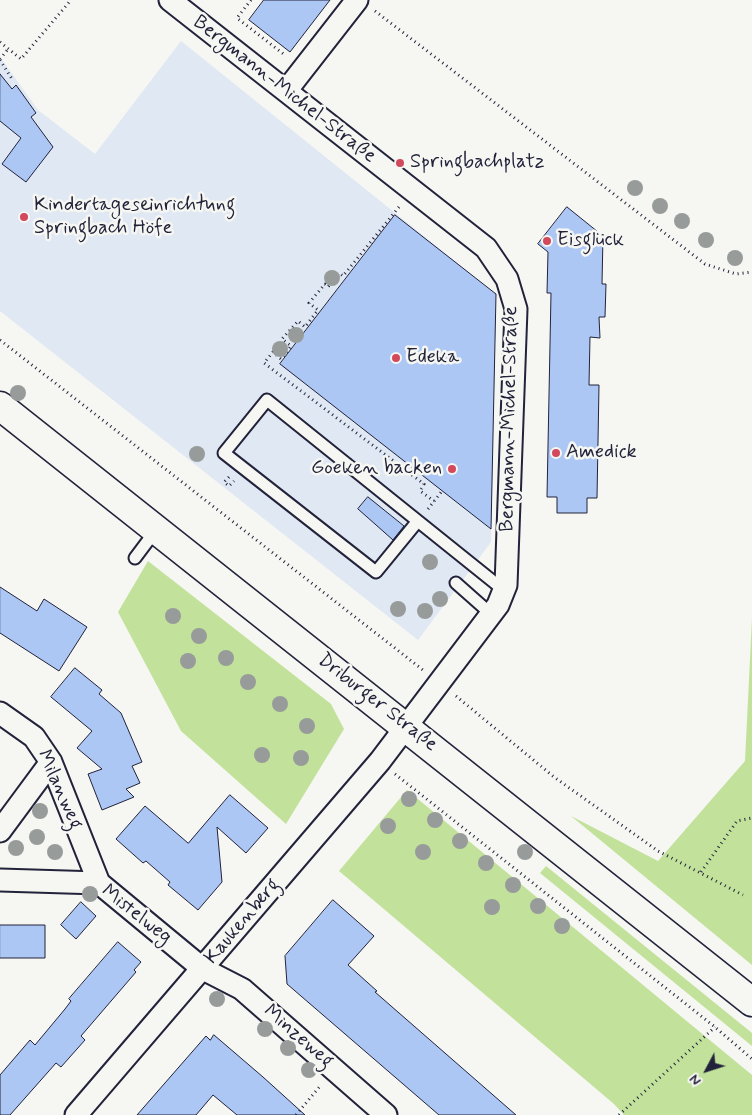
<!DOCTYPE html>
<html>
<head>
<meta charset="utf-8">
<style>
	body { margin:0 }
	#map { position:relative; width:752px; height:1115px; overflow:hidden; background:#f6f6f2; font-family:Mynerve,sans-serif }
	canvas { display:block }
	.north { position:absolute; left:682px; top:1045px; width:50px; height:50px; -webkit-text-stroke:4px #f6f6f2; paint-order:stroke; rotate:230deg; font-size:14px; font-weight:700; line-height:20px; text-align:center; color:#22223b }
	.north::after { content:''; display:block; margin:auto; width:18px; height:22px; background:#22223b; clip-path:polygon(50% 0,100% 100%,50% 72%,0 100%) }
</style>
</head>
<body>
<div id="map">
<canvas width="752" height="1115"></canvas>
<div class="north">N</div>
</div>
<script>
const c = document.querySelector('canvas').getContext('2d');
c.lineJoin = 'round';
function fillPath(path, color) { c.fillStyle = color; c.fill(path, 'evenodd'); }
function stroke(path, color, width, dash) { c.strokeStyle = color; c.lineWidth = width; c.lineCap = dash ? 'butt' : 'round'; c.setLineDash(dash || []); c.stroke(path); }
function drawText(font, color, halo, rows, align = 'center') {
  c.font = font + ' Mynerve,sans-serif'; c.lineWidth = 5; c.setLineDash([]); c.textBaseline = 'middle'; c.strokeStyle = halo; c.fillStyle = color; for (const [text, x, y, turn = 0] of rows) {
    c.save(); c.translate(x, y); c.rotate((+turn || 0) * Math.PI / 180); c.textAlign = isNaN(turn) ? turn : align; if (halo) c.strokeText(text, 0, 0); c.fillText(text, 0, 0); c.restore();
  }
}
fillPath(new Path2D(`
	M181,41L496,294L491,542L418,640L0,311V57L38,110L95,154Z`), '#e0e8f3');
fillPath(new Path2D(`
	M148,561L331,704L344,729L286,824L181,731L118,612Z
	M752,618V965L571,816L658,861L745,761Z
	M407,790L752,1075V1115H624L614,1104L339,871Z
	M546,866L752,1033V1046L540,873Z`), '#c2e29b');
const building = new Path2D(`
	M264,0H330L290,52L249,20Z
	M0,74L12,89L16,85L36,113L31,117L53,147L26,182L2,164L21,138L0,121Z
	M567,207L603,236L602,284H606L605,317H599L600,338L590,337L589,385H599L597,498H587V513H557V497H547L551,293H547L548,252L538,244Z
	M395,215L496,294L491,529L280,364Z
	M368,497L404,526L393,540L358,509Z
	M0,587L37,611L44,599L87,627L59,671L0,633Z
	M75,668L102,690L99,694L121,713L142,762L132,766L140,783L126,789L134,797L102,810L88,774L102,769L77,748L92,731L51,697Z
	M230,795L268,828L246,853L217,827L222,882L198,910L168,885L170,882L146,861L143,863L116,839L145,806L188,843Z
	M333,900L374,936L348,965L377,991L375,992L516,1115H439L287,984L285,956Z
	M81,902L96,916L76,939L61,925Z
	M0,925H45V958H0Z
	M118,942L141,962L134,970L136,972L81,1036L85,1040L61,1067L56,1063L10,1115H0V1075L30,1040L35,1045L65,1009L71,1001L69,999Z
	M214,1035L263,1077L305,1115H237L213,1095L196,1115H137L206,1036L210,1040Z`);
fillPath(building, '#acc7f4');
stroke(building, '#22223b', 1);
const lane = new Path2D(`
	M417,522L376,572L224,453L267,400L505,591
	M135,558L156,530
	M456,583L491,614`);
const street = new Path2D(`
	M286,91L357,0
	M0,713L34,737L51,762L99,883
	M0,831L51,762
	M0,880L99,883L203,969L242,989L386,1115
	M76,1115L380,761L498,605L506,585L516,309L507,279L486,248L170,0`);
const secondary = new Path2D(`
	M0,406L752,1002`);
stroke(lane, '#22223b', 15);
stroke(street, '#22223b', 25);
stroke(secondary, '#22223b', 31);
stroke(new Path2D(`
	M251,0L237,18L286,56
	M375,11L705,264L736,274L752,272
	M0,42L21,59L71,0
	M0,59L8,49
	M0,60L12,79
	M399,207L343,276L339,273L328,287L325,284L309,303L318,310L305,327L298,321L282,339L291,346L281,359L273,352L264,363L424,484L420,491L434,501
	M0,340L423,670
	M229,477L224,482L229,486L234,481
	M428,509L442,491
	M456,696L554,777L658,851L743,895
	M395,774L715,1027L752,1059
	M701,872L737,821L752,818
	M296,1115L321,1085
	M619,1115L715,1027`), '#22223b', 3, [1, 4]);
stroke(lane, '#f6f6f2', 11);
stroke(street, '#f6f6f2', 21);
stroke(secondary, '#f6f6f2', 28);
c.fillStyle = '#979c9b';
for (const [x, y] of [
	[635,188],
	[660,206],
	[682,221],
	[706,240],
	[735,258],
	[332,278],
	[296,335],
	[280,349],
	[18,393],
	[197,454],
	[430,562],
	[440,599],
	[398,609],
	[425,611],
	[173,616],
	[199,636],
	[226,658],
	[188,661],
	[248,682],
	[280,704],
	[307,726],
	[262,755],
	[301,758],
	[409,799],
	[40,811],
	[435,820],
	[388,826],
	[37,837],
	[460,841],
	[16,848],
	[55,852],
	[423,852],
	[525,852],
	[486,863],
	[513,885],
	[90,894],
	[538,906],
	[492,907],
	[562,926],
	[217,999],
	[265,1029],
	[288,1048],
	[309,1070]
]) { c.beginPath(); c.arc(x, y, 8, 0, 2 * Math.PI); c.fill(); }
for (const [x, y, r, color] of [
	[400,163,5,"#d1495b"],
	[24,217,5,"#d1495b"],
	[547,241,5,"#d1495b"],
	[396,358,5,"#d1495b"],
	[556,453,5,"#d1495b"],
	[452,469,5,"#d1495b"]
]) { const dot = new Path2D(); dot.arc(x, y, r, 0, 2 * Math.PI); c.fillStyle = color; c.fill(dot); stroke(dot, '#f6f6f2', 2); }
drawText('20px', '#22223b', '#f6f6f2', [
	["Bergmann-Michel-Straße",284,90,38],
	["Bergmann-Michel-Straße",510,419,-89],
	["Driburger Straße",377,703,38],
	["Milanweg",59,790,66],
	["Mistelweg",136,915,38],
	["Kaukenberg",243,922,-50],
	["Minzeweg",298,1037,41]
]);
drawText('20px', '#22223b', '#f6f6f2', [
	["Springbachplatz",410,163],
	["Kindertageseinrichtung",34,206],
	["Springbach Höfe",34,229],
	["Eisglück",557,241],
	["Edeka",406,358],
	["Amedick",566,453],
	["Goeken backen",442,469,"right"]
], 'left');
</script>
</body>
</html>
